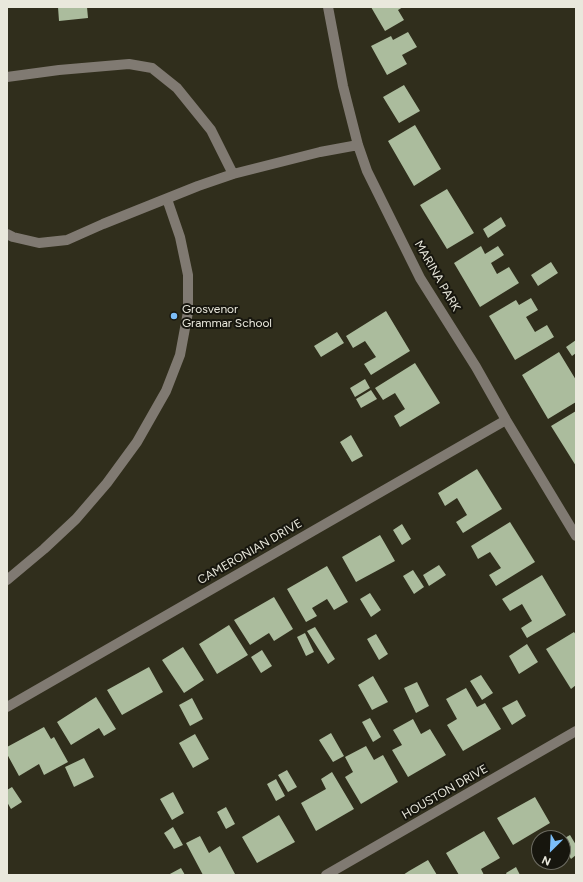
<!DOCTYPE html>
<html>
<head>
<meta charset="utf-8">
<style>
	body { margin:0 }
	#map { position:relative; width:583px; height:882px; overflow:hidden; background:#302e1c; font-family:Figtree,sans-serif }
	canvas { display:block }
	.frame { position:absolute; inset:0; border:8px solid #e9e8dc; pointer-events:none }
	.north { position:absolute; left:531px; top:830px; width:40px; height:40px; box-sizing:border-box; background:#17160e; border:1px solid #6b6a60; border-radius:50%; rotate:204deg; font-size:11px; font-weight:700; line-height:16px; text-align:center; color:#e9e8dc }
	.north::after { content:''; display:block; margin:auto; width:14px; height:18px; background:#7cbef9; clip-path:polygon(50% 0,100% 100%,50% 72%,0 100%) }
</style>
</head>
<body>
<div id="map">
<canvas width="583" height="882"></canvas>
<div class="frame"></div>
<div class="north">N</div>
</div>
<script>
const c = document.querySelector('canvas').getContext('2d');
c.lineJoin = 'round';
function fillPath(path, color) { c.fillStyle = color; c.fill(path, 'evenodd'); }
function stroke(path, color, width, dash) { c.strokeStyle = color; c.lineWidth = width; c.lineCap = dash ? 'butt' : 'round'; c.setLineDash(dash || []); c.stroke(path); }
function drawText(font, color, halo, rows, align = 'center') {
  c.font = font + ' Figtree,sans-serif'; c.lineWidth = 4; c.setLineDash([]); c.textBaseline = 'middle'; c.strokeStyle = halo; c.fillStyle = color; for (const [text, x, y, turn = 0] of rows) {
    c.save(); c.translate(x, y); c.rotate((+turn || 0) * Math.PI / 180); c.textAlign = isNaN(turn) ? turn : align; if (halo) c.strokeText(text, 0, 0); c.fillText(text, 0, 0); c.restore();
  }
}
fillPath(new Path2D(`
	M58,7H87L88,18L59,21Z
	M371,7H403L398,10L404,20L385,31Z
	M408,32L417,47L402,55L407,64L387,75L371,46L391,36L393,40Z
	M404,85L420,111L399,123L383,97Z
	M415,125L441,169L414,186L388,141Z
	M447,189L474,233L447,249L420,205Z
	M501,217L506,226L488,238L483,229Z
	M481,246L485,254L498,246L504,255L491,263L497,274L509,267L519,283L480,307L454,263Z
	M551,262L558,273L538,286L531,275Z
	M531,298L538,310L526,317L535,332L547,325L554,337L515,360L489,316L516,300L519,305Z
	M386,311L410,351L371,375L364,364L376,357L365,341L353,348L346,336Z
	M337,332L344,343L321,357L314,346Z
	M576,340V353L572,356L566,347Z
	M559,352L576,380V402L548,419L522,375Z
	M415,363L440,403L400,427L394,416L405,409L395,393L383,400L375,388Z
	M365,379L370,388L355,397L350,388Z
	M371,390L377,399L361,408L356,399Z
	M576,411V466L551,426Z
	M351,435L363,456L352,462L340,442Z
	M477,469L502,509L463,533L456,522L467,515L457,498L445,506L438,493Z
	M510,522L535,562L496,586L489,575L501,568L490,552L478,559L471,546Z
	M402,524L411,539L402,545L393,530Z
	M380,535L395,561L356,582L342,557Z
	M439,565L446,575L429,586L423,575Z
	M327,566L348,602L334,610L327,599L312,608L317,616L306,622L287,589Z
	M413,570L424,587L414,594L403,576Z
	M542,575L566,615L527,638L521,628L532,621L522,604L510,611L502,599Z
	M370,593L381,610L371,617L360,599Z
	M274,597L293,629L274,641L269,633L250,645L234,620Z
	M229,625L248,655L217,674L199,644Z
	M315,627L335,659L328,664L307,631Z
	M574,632L576,635V685L571,689L546,649Z
	M305,633L314,652L306,656L297,637Z
	M376,634L388,654L379,660L367,639Z
	M527,644L538,662L519,674L509,656Z
	M183,647L204,680L184,693L162,660Z
	M262,650L272,666L261,673L251,657Z
	M149,667L163,692L122,715L107,690Z
	M481,675L493,693L482,700L470,681Z
	M373,676L388,702L372,710L358,685Z
	M417,682L429,706L416,713L404,688Z
	M466,688L477,707L485,703L501,729L463,751L447,725L457,719L446,699Z
	M96,697L116,729L104,736L99,728L71,745L57,722Z
	M192,698L203,719L190,726L179,705Z
	M517,700L526,716L512,725L502,708Z
	M370,718L381,737L373,742L362,722Z
	M413,719L421,734L430,729L446,755L408,777L392,750L402,745L393,730Z
	M44,727L51,739L54,737L68,762L44,775L39,764L19,776L7,754V747Z
	M331,733L344,756L333,762L319,740Z
	M195,734L209,759L193,768L179,743Z
	M366,746L374,760L383,755L398,782L361,804L345,777L353,772L345,757Z
	M84,758L94,777L74,787L65,767Z
	M287,770L297,787L288,792L278,775Z
	M332,772L354,809L316,831L301,803L326,789L321,779Z
	M276,779L285,796L276,801L267,784Z
	M12,787L22,802L11,809L7,802V790Z
	M173,792L184,813L172,820L160,799Z
	M535,797L550,823L513,845L497,818Z
	M226,807L235,824L226,829L217,812Z
	M279,815L295,842L257,863L242,837Z
	M173,827L183,845L174,849L164,833Z
	M484,831L500,858L481,869L484,875H459L446,853Z
	M570,835L576,845V855L571,859L563,846V839Z
	M200,836L209,853L220,846L235,874L234,875H203L186,843Z
	M428,860L437,875H403L409,871Z
	M516,867L520,875H507L506,873Z
	M181,868L185,875H168Z`), '#abbc9d');
stroke(new Path2D(`
	M328,7L343,86L358,145L367,171L420,278L476,367L506,420L576,536
	M7,77L59,70L129,64L152,68L177,88L211,130L233,174
	M7,234L13,237L39,243L67,240L103,224L198,186L233,174L320,152L358,145
	M7,580L44,549L76,519L107,483L137,442L166,391L180,355L188,312V275L180,237L167,199
	M7,707L506,420
	M326,875L576,731`), '#807a72', 10);
for (const [x, y, r, color] of [
	[174,316,4,"#7cbef9"]
]) { const dot = new Path2D(); dot.arc(x, y, r, 0, 2 * Math.PI); c.fillStyle = color; c.fill(dot); stroke(dot, '#17160e', 1.5); }
drawText('12px', '#e9e8dc', '#17160e', [
	["MARINA PARK",437,276,60],
	["CAMERONIAN DRIVE",250,552,-30],
	["HOUSTON DRIVE",445,792,-30]
]);
drawText('12px', '#e9e8dc', '#17160e', [
	["Grosvenor",182,309],
	["Grammar School",182,323]
], 'left');
</script>
</body>
</html>
